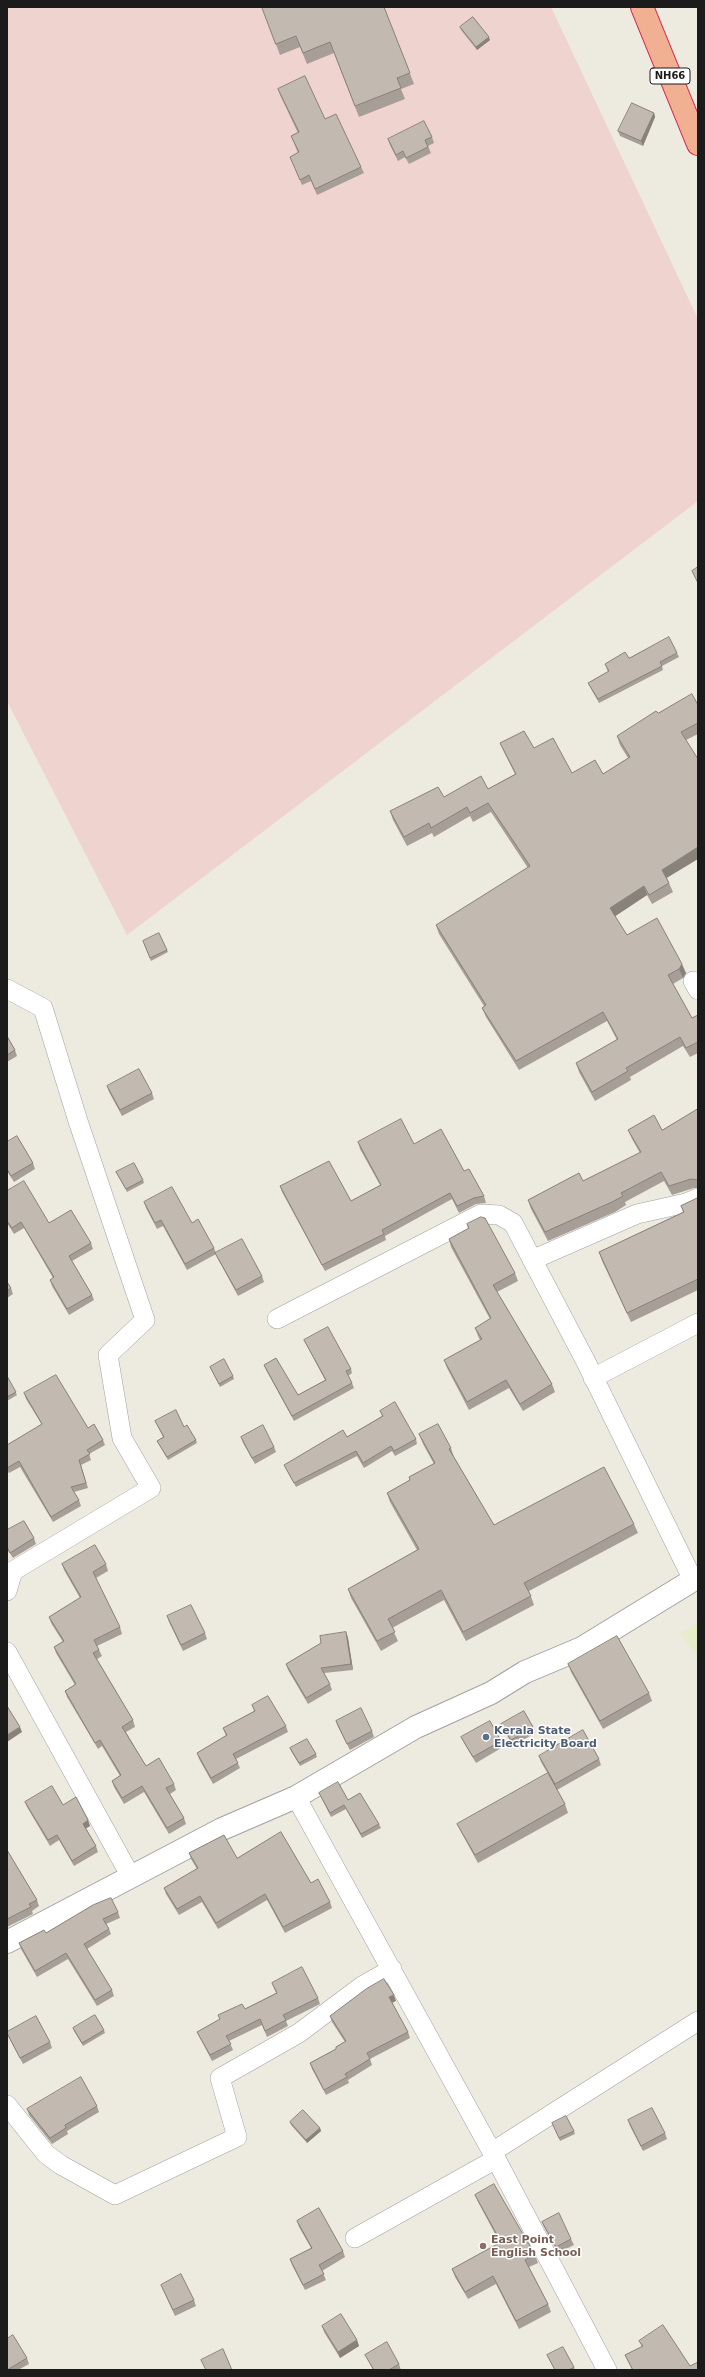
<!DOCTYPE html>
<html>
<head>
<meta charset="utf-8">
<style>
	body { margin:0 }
	#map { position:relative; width:705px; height:2377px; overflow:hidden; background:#edeae0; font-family:"DejaVu Sans",sans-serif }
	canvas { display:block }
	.frame { position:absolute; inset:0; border:8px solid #1b1b1b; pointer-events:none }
</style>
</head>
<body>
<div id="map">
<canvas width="705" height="2377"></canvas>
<div class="frame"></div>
</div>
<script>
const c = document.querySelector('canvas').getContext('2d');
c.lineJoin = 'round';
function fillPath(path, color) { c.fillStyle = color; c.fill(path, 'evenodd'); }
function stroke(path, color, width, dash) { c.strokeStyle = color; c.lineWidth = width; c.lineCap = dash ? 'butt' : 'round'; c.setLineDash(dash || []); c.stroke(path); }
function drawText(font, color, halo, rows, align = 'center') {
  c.font = font + ' "DejaVu Sans",sans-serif'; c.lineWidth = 3; c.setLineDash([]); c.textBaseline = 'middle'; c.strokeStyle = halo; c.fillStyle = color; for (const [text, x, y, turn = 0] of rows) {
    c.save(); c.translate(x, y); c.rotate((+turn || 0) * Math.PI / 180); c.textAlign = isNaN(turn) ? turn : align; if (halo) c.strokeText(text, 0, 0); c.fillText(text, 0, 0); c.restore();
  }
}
fillPath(new Path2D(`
	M7,7H551L698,319V501L127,935L7,701Z`), '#efd3ce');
fillPath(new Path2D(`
	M698,1622V1658L680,1633Z`), '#e7edcb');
const minor = new Path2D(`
	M693,981L698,990
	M7,989L43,1008L78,1121L145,1320L108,1355L122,1438L151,1488L13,1571L7,1591
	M532,1260L637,1214L686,1203L698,1198
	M277,1319L481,1214L499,1215L513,1223L586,1362L693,1580
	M593,1378L698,1323
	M7,1652L131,1877
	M296,1797L492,2152
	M7,2105L46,2154L61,2165L115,2195L237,2137L220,2078L299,2033L362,1986L392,1969
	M496,2159L607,2370
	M355,2238L496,2159L492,2152L698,2021`);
const tertiary = new Path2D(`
	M7,1942L222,1829L296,1797L416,1727L491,1693L525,1672L582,1648L698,1577`);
const trunk = new Path2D(`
	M642,7L698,144`);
stroke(minor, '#a2a2a2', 20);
stroke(tertiary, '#a2a2a2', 24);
stroke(trunk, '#d8214e', 24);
stroke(minor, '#fff', 19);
stroke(tertiary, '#fff', 22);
stroke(trunk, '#f2b092', 22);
fillPath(new Path2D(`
	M262,7H384L414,84L401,89L405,99L359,117L334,53L307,64L300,47L280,55Z
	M460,27L490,40L477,50L461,30Z
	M278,89L325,119L361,167L364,173L317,195L311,181L302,185L290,157L298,153L291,136L298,133L280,95Z
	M654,113L655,117L643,146L620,136L618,131Z
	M432,137L434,143L428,146L431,153L409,164L405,157L398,161L390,145L388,139Z
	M677,653L679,657L662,666L663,670L599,703L590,687L588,683L608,672L605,664L629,658Z
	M698,705V734L686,740L667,878L669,883L673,892L652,904L647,895L615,916L627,935L686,973L683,978L673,984L692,1018L698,1015V1053L690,1057L683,1046L630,1077L631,1080L595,1101L579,1072L576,1063L617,1040L607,1021L519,1070L486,1017L482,1008L484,1006L439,934L436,925L528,868L491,812L473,822L470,816L434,837L432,833L407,846L393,820L390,811L444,797L488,789L515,774L504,752L500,743L534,748L572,773L603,774L628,758L620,745L617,736L658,713Z
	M144,944L167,950L168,952L151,961Z
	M7,1036L15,1050L17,1056L7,1062Z
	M107,1086L152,1093L154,1099L122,1116L109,1092Z
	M698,1109V1188H694L672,1195L664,1181L625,1202L626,1205L615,1212L548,1241L531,1209L528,1200L583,1181L640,1153L632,1139L628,1130H662Z
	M7,1142L33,1163L35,1169L14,1182L7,1171Z
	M358,1142L414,1144L464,1171L484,1196L486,1203L476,1204L459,1213L452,1199L385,1236L386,1240L325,1271L282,1192L280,1186L351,1201L380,1185L360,1149Z
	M116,1172L143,1180L144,1183L127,1192Z
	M7,1191L49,1223L91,1243L93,1249L72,1261L92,1295L94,1300L69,1315L52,1286L50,1280L53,1278L24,1228L14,1234L7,1223Z
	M698,1198V1290L631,1322L602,1261L599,1252L683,1212L681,1206Z
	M144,1202L192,1223L214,1248L216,1253L262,1276L264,1282L238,1296L218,1259L216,1254L187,1270L163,1226L157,1229L146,1208Z
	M467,1224L515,1273L518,1281L497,1292L552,1384L555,1392L523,1411L509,1388L469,1410L447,1368L444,1360L480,1340L478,1336L475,1328L490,1319L451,1247L449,1239L468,1229Z
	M7,1282L11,1288L13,1294L7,1298Z
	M304,1340L351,1369L352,1373L348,1376L352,1383L354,1388L294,1421L266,1370L264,1365L298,1395L325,1380L306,1344Z
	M210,1367L233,1376L234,1379L220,1387Z
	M7,1376L17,1395L7,1401Z
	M24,1393L88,1428L103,1440L105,1445L89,1454L91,1460L81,1465L88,1488L74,1492L79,1500L81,1506L53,1522L20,1467L9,1473L7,1470V1445L42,1425L26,1399Z
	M380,1411L416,1439L417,1444L395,1456L392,1451L364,1468L357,1456L296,1487L286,1469L284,1465L347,1437L382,1416Z
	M155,1421L184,1427L196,1440L197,1443L168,1460L157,1441L163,1437Z
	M419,1434L451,1448L454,1457L494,1525L634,1524L638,1533L529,1591L534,1605L466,1641L444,1600L392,1628L398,1641L381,1651L351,1598L348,1589L417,1550L390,1502L387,1493L410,1480L409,1477L434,1464L423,1444Z
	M241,1437L274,1447L276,1452L255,1464L243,1443Z
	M7,1530L34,1538L36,1544L13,1558L7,1549Z
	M62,1564H106L108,1571L96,1578L120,1627L122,1634L97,1646L102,1656L97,1659L133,1720L135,1727L126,1732L146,1766L174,1784L176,1790L170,1794L184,1818L186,1824L169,1834L144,1792L124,1804L114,1787L112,1781L120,1776L102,1746L98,1749L67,1697L65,1691L75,1685L56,1653L54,1647L63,1642L51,1623L49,1617L80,1598L64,1570Z
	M167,1616L205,1633L207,1639L183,1651L169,1622Z
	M346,1632L348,1638L353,1670L324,1673L330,1684L332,1690L308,1704L288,1670L286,1664Z
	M568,1664L649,1693L652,1701L603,1729L571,1672Z
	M252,1705L286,1726L288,1732L236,1759L240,1768L213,1784L199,1759L197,1753L226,1736L223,1728L254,1711Z
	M336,1721L372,1731L374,1737L350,1750L338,1727Z
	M501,1724L533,1727L535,1733L513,1746L504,1730Z
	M461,1737L501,1741L503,1747L476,1763L464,1743Z
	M290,1748L316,1754L317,1757L300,1766L291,1751Z
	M539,1756L599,1759L601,1765L557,1790L565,1804L568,1813L478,1863L461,1832L457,1824L548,1774L541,1762Z
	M319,1793L348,1800L379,1824L381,1828L362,1838L346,1809L331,1817Z
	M25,1802L63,1805L90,1826L86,1828L96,1846L98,1852L74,1866L59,1840L50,1846L27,1807Z
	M7,1850L37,1900L39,1906L32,1911L33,1914L7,1927Z
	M189,1853L237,1858L311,1883L330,1902L332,1908L285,1933L267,1900L218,1929L202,1902L179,1915L166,1894L164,1888L197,1869L191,1859Z
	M118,1912L120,1918L106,1924L109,1929L111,1934L87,1949L112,1990L114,1996L97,2006L68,1959L37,1977L21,1949L19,1943L46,1933Z
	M272,1983L318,1998L320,2004L286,2021L288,2026L267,2037L262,2025L229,2041L233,2050L212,2061L200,2038L197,2032L220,2020L218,2015L245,2009L276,1993Z
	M396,2001L392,2003L408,2032L410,2038L370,2059L372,2065L348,2080L349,2083L326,2095L312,2069L310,2063L336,2049V2047L345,2042L332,2022L330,2016Z
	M73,2028L104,2030L105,2033L83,2046L74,2031Z
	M7,2034L50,2042L52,2048L23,2064L9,2038Z
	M97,2106L99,2112L67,2131L68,2134L52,2144L29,2115L27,2109Z
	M628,2120L665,2133L667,2139L643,2151L630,2126Z
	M290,2122L320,2128L321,2131L307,2143L291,2125Z
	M552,2123L574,2131L575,2134L560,2141Z
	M475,2195L535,2255L538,2263L529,2267L548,2304L551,2312L519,2329L496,2284L468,2299L455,2277L452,2269L500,2243L478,2202Z
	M297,2221L343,2251L345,2257L322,2271L326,2280L305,2290L292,2265L290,2259L311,2248L299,2227Z
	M542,2222L571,2239L574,2245L558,2253L544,2227Z
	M161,2285L194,2300L196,2306L175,2316L163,2290Z
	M322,2326L357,2340L359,2346L340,2358L324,2332Z
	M7,2339L27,2358L29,2364L18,2370H7Z
	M639,2341L690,2366L698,2370H632L625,2355L642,2347Z
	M365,2355L399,2364L401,2370H373L368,2360Z
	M547,2355L574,2367L575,2370H555Z`), '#a79f97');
fillPath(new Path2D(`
	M489,37L490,40L477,50L476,47Z
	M654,113L655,117L643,146L641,141Z
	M698,847V859L665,879L662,870Z
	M644,886L647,895L614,917L610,908Z
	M682,964L686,973L683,978L679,969Z
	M346,1632L348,1638L353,1670L351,1664Z
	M20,1727L22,1732L7,1742V1735Z
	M88,1820L90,1826L85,1829L83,1824Z
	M394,1995L396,2001L391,2003L389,1997Z
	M320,2128L321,2131L307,2143L306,2140Z
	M357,2340L359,2346L340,2358L338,2352Z`), '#88827b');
const building = new Path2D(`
	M262,7H384L410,73L397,78L401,88L355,106L330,42L303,53L296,36L276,44Z
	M473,17L489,37L476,47L460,27Z
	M305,76L325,119L336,114L361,167L315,189L309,175L300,180L290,157L299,152L291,136L299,132L278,89Z
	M632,103L654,113L641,141L618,131Z
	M424,121L432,137L425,140L428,147L406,158L403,151L396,155L388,139Z
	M698,567V583L692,571Z
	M669,637L677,653L660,662L662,666L598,699L588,683L609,671L605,664L625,652L629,658Z
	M692,694L698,705V723L681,732L698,759V847L662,870L669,883L649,895L644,886L610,908L627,935L657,918L682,964L679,969L668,975L692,1018L698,1015V1042L686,1048L680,1037L626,1068L628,1071L592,1092L576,1063L618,1039L603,1012L516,1061L482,1008L486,1005L436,925L530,866L488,803L470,813L467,807L431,828L429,823L404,837L390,811L438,787L444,797L481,776L488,789L516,774L500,743L524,731L534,748L553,738L572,773L595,760L603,774L630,757L617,736L656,711L658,713Z
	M159,933L167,950L150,958L143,941Z
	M7,1036L15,1050L7,1055Z
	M139,1069L152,1093L120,1110L107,1086Z
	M698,1109V1180L691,1179L669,1186L661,1172L621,1193L623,1196L612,1202L545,1232L528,1200L579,1173L583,1181L641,1152L628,1130L654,1115L662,1130Z
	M401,1119L414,1144L441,1129L464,1171L469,1169L484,1196L474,1198L457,1206L450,1193L382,1230L384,1234L322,1265L280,1186L329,1161L351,1201L381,1185L358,1142Z
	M17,1136L33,1163L11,1176L7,1169V1142Z
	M134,1163L143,1180L126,1189L116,1172Z
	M24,1181L49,1223L71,1210L91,1243L69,1256L92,1295L67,1309L50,1280L54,1277L21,1222L12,1228L7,1221V1191Z
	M172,1187L192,1223L198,1219L214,1248L185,1264L161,1220L155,1223L144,1202Z
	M698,1198V1279L627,1313L599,1252L684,1212L681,1206Z
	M481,1217L485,1218L515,1273L493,1285L552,1384L520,1404L506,1380L467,1402L444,1360L482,1339L475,1328L491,1318L449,1239L469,1228L467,1224Z
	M242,1239L262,1276L236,1290L215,1253Z
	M7,1282L11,1288L7,1291Z
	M328,1327L351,1369L346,1371L352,1383L292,1416L264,1365L276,1358L298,1395L326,1380L304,1340Z
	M224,1359L233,1376L219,1384L210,1367Z
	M56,1375L88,1428L94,1424L103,1440L87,1450L90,1454L79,1460L86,1483L71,1487L79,1500L51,1517L19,1461L7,1468V1445L42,1424L24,1393Z
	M7,1376L16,1392L7,1397Z
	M395,1402L416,1439L394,1451L391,1446L363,1463L356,1451L294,1483L284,1465L343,1430L347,1437L383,1416L380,1411Z
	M176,1410L184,1427L187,1425L196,1440L167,1457L157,1441L164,1437L155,1421Z
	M438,1424L451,1448L449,1449L494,1525L604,1467L634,1524L524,1583L531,1596L463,1632L441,1590L388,1619L395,1632L377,1641L348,1589L419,1549L387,1493L410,1480L409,1477L435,1463L419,1434Z
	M263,1425L274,1447L252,1458L241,1437Z
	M24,1521L34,1538L10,1553L7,1547V1530Z
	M95,1545L106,1564L93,1572L120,1627L94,1640L99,1650L93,1653L133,1720L122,1727L146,1766L159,1758L174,1784L166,1788L184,1818L167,1828L142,1786L122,1798L112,1781L121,1775L100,1740L95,1743L65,1691L76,1684L54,1647L64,1641L49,1617L81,1597L62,1564Z
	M191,1605L205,1633L181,1645L167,1616Z
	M346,1632L351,1664L321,1668L330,1684L306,1698L286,1664L321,1643L320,1636Z
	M617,1636L649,1693L600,1721L568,1664Z
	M268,1696L286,1726L233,1754L238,1763L211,1778L197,1753L227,1735L223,1728L255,1711L252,1705Z
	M7,1706L20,1727L7,1735Z
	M361,1708L372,1731L347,1744L336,1721Z
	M524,1711L533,1727L511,1740L501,1724Z
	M490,1721L501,1741L473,1757L461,1737Z
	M583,1730L599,1759L555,1784L539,1756Z
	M307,1739L316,1754L299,1763L290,1748Z
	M548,1773L565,1804L475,1855L457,1824Z
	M338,1782L348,1800L360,1793L379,1824L361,1834L344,1805L330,1813L319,1793Z
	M52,1786L63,1805L76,1797L88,1820L83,1824L96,1846L72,1861L57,1835L48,1840L25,1802Z
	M281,1832L311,1883L318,1879L330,1902L283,1927L265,1894L216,1923L200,1896L177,1909L164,1888L198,1868L189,1853L224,1835L237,1858Z
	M7,1850L37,1900L29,1904L31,1907L7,1919Z
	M111,1898L118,1912L103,1919L109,1929L84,1944L112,1990L95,2000L66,1953L35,1971L19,1943L44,1930L46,1933L93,1905Z
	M302,1967L318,1998L283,2015L286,2020L265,2031L260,2019L226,2036L231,2044L210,2055L197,2032L220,2019L218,2015L242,2004L245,2009L277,1993L272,1983Z
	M384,1979L394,1995L389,1997L408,2032L367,2053L370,2059L345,2074L347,2077L324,2090L310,2063L336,2049V2047L346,2041L330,2016L366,1989Z
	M95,2015L104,2030L82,2043L73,2028Z
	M36,2016L50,2042L20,2058L7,2033V2032Z
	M81,2077L97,2106L65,2125L66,2128L50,2138L27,2109Z
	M652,2108L665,2133L641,2146L628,2120Z
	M303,2110L320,2128L306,2140L290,2122Z
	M566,2116L574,2131L559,2138L552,2123Z
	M494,2184L535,2255L525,2260L548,2304L516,2321L493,2276L465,2292L452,2269L501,2242L475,2195Z
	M319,2208L343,2251L319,2265L324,2274L303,2285L290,2259L312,2248L297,2221Z
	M559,2213L571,2239L556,2247L542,2222Z
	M181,2274L194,2300L173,2310L161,2285Z
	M341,2314L357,2340L338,2352L322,2326Z
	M663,2325L690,2366L698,2362V2370H633L625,2355L643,2346L639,2341Z
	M13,2335L27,2358L7,2370V2339Z
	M387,2342L399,2364L389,2370H374L365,2355Z
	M563,2347L574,2367L569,2370H555L547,2355Z
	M223,2349L232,2370H206L201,2360Z`);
fillPath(building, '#c2b9b0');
stroke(building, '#88827b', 1);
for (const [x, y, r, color] of [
	[486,1737,4,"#5c6f8a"],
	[483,2246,4,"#8d6e63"]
]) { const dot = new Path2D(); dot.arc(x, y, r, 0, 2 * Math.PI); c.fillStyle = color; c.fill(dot); stroke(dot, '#fff', 1.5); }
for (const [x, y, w] of [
	[670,76,40]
]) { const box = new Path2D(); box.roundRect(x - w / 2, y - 8, w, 16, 3); c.fillStyle = '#fff'; c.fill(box); stroke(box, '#1b1b1b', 1); }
drawText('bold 10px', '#1b1b1b', null, [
	["NH66",670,76]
]);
drawText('bold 11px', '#4e5e75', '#fff', [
	["Kerala State",494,1731],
	["Electricity Board",494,1744]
], 'left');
drawText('bold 11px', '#785e54', '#fff', [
	["East Point",491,2240],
	["English School",491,2253]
], 'left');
</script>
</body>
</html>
